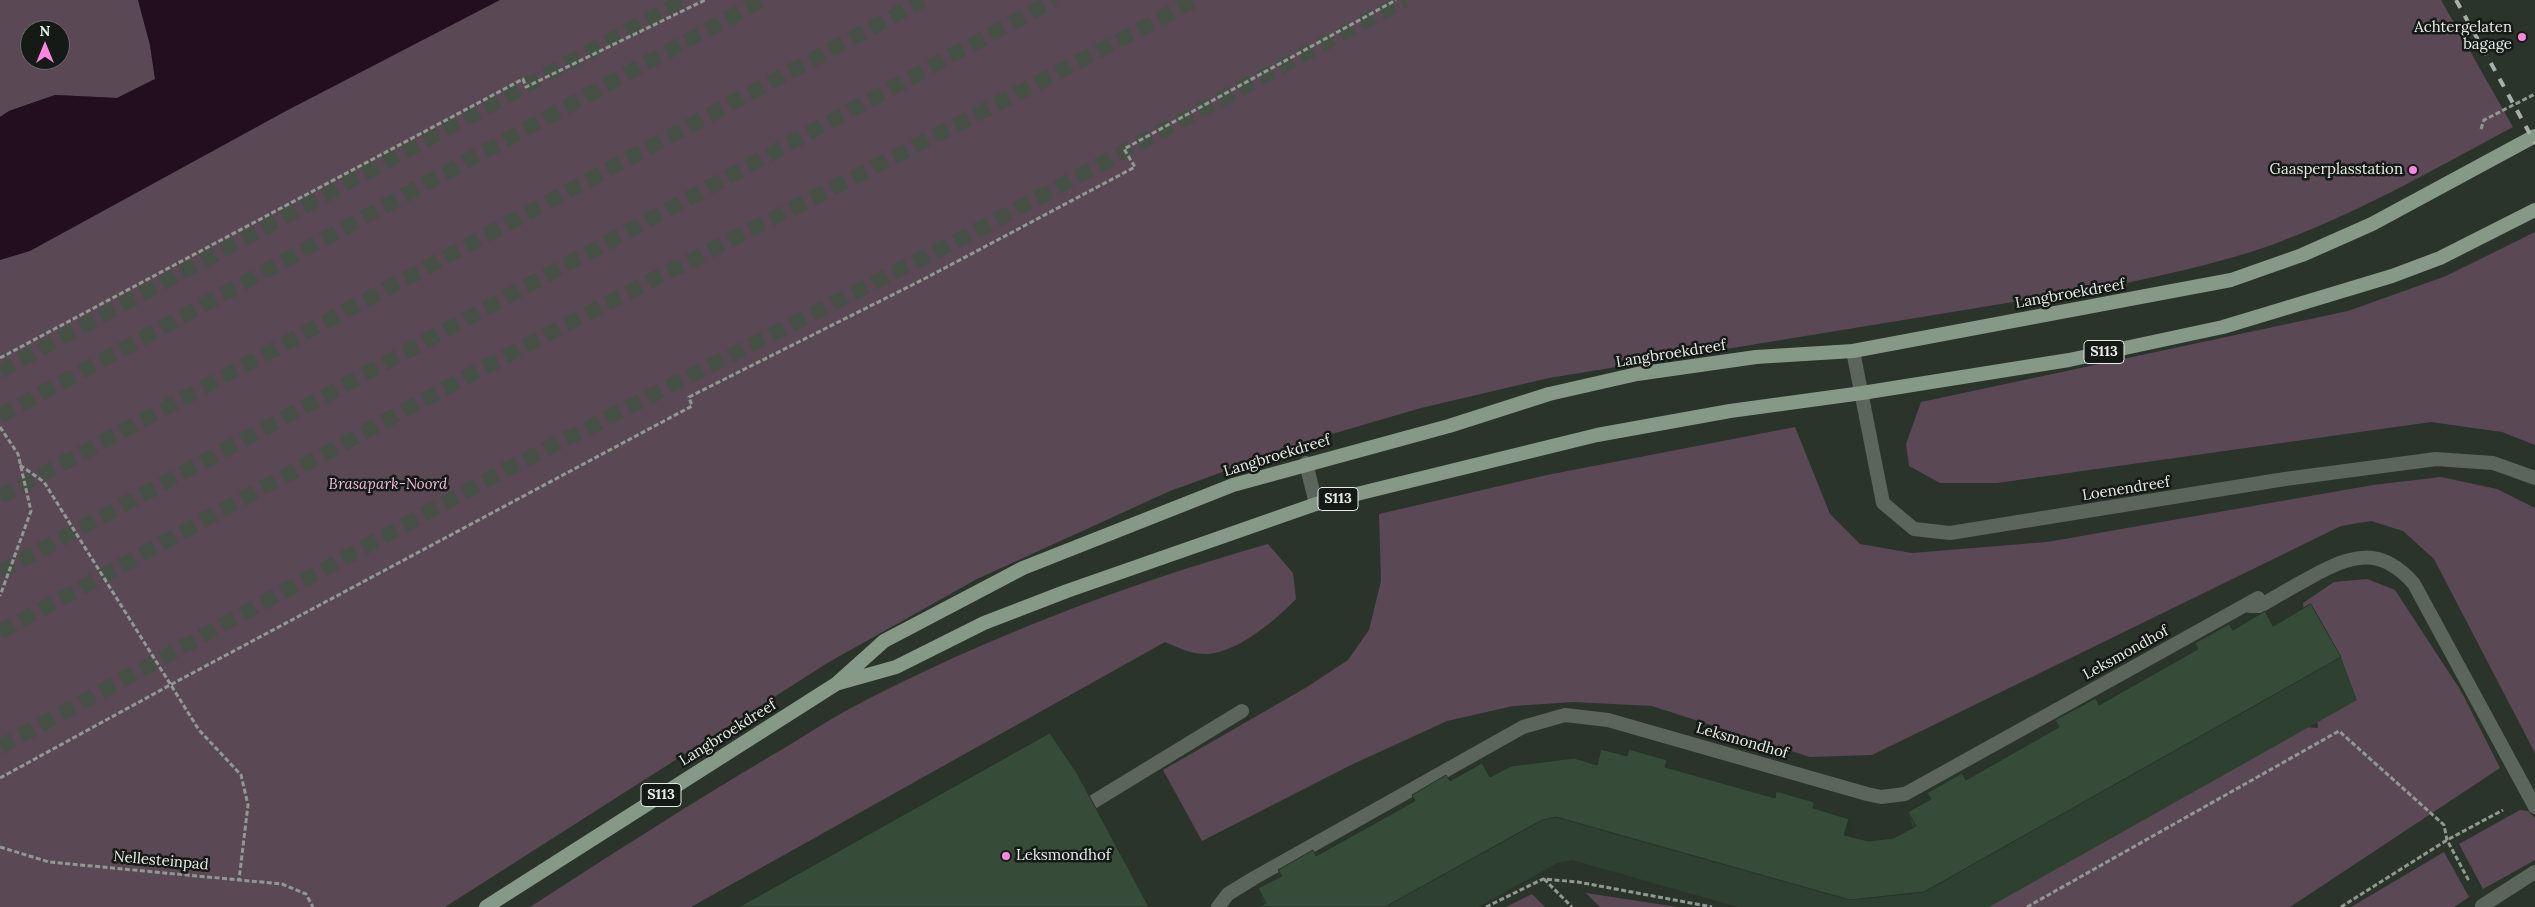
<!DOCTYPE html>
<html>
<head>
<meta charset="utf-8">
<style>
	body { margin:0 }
	#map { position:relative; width:2535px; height:907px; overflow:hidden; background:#2a342b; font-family:Lora,serif }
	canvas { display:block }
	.north { position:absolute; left:20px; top:20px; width:50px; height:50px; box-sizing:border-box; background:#161a16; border:1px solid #696e6a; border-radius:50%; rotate:0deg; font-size:14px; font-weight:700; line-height:20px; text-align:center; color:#e6ede7 }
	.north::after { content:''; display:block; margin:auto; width:18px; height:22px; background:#fe85e0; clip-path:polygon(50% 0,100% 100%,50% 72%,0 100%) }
</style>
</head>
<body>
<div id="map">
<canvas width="2535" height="907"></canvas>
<div class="north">N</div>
</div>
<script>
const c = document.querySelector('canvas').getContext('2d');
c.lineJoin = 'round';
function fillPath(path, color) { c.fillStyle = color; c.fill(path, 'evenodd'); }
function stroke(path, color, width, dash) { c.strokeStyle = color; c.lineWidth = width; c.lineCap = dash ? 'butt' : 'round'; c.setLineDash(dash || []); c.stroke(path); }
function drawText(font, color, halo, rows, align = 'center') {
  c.font = font + ' Lora,serif'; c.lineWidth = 5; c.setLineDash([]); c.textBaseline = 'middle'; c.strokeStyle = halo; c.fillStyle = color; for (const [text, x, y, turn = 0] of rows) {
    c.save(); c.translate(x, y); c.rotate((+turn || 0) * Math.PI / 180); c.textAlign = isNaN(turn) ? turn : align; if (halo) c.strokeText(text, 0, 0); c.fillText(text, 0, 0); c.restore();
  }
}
fillPath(new Path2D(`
	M0,0H138L150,45L155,79L117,98L55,95L9,111L0,117ZM30,30H60V60H30Z
	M483,0H2441L2513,127C2440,166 2369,207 2292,237C2236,260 2176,272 2117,285L1549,378L1421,408L1308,441L1170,491L977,579L829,662L445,907H0V256Z
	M2535,232V445L2502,432L2431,422L1997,483H1940L1909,466L1906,444L1921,402L2348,311L2446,276Z
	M1795,427L1830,514L1860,544L1912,553L2047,542L2373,485L2441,477L2497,489L2535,508V753L2434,559L2403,531L2371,521L2341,526L1872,755L1810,757L1652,706L1573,702L1513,706L1447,721L1351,765L1202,841L1163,770L1307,687L1348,660L1369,630L1381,581L1379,514L1547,475Z
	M1268,544L1293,573L1296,599C1276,620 1239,651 1209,654C1193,655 1179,648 1165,642L691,907H530C609,856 688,805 769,757C797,741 823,723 851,708C984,638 1124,585 1268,544Z
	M2367,579L2395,590L2461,691L2500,768L2290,907H1983L2204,756L2219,778L2291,726L2318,728L2303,603L2334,582Z
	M2520,810L2528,811L2535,818V860L2483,889L2459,844Z
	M2444,852L2469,897L2454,907H2351Z
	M1586,893L1678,907H1600Z
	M1532,894L1545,907H1506Z`), '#5b4855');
fillPath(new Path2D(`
	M138,0H500L286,111L30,251L0,260V117L9,111L55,95L117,98L155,79L150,45Z`), '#220e1d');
stroke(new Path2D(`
	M0,371L684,0
	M0,416L762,0
	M0,497L923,0
	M0,572L1054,0
	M0,632C193,527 384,419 579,318C785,211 992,109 1195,0
	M0,747L505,470L989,224L1405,0`), '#465047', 15, [15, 8]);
stroke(new Path2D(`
	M2481,129L2484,120L2535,94
	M0,358L523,79L526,87L705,0
	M0,427L18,454L31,511L0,596
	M20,465L44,482L199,730L241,775L248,805L239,880
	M0,778L172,684L692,406L689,397L924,279L1135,167L1124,149L1396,0
	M0,847L49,862L282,884L306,894L313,907
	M1544,879L1572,907
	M1486,907L1543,879L1578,882L1712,907
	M2027,907L2339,731L2444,825L2447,840L2469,881
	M2341,907L2447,840L2503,810`), '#909991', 3, [5, 2.5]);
stroke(new Path2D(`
	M1306,463L1316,504
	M2250,606H2260C2277,596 2294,586 2311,577C2351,555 2380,545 2414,584L2535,807
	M1088,805L1242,711
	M2482,906L2535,872
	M1218,907L1228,894L1254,878L1523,727L1565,715L1608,720L1867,794L1881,797L1905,794L2258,598`), '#5c655c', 14);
stroke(new Path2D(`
	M1853,351L1883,503L1914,529L1950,533L2285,479L2436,459L2493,463L2535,478`), '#5c655c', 14);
stroke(new Path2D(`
	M839,683L896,667L984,623L1067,591L1316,504L1597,435L1730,411L1862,393L2069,360L2223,327L2392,276L2440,258L2535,210
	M486,907L836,684L884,641L1023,568L1233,485L1449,426L1549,394L1637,374L1756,357L1853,351L2231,280L2302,255L2372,224L2535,136`), '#859986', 14);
stroke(new Path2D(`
	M2456,0L2535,143`), '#a7afa8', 4, [9, 9]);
fillPath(new Path2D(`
	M2273,626L2341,657L2357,700L1989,907H1738L1572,860L1557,863L1478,907H1259L1264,904L1258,888L1281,876L1278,870L1316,856L1414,801L1412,795L1450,781L1490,777L1597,765L1670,768L1849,819L1856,838L1868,841L1894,838L1913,828L1908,812L1930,799L1927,793L1966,780L2058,728L2055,720L2099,705L2197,650L2195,643L2233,630Z`), '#2e4030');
fillPath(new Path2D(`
	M1667,760L1683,803L1665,767Z
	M1814,802L1830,845L1813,808Z
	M1849,819L1864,862L1844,835Z`), '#263427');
const building = new Path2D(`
	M2311,604L2341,657L1924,892L1850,900L1556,817L1542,820L1385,907H1259L1266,903L1258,888L1282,876L1278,870L1313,850L1316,856L1415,801L1412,795L1446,775L1450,781L1482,763L1490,777L1511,766L1574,758L1597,765L1601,749L1627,756L1629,749L1667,760L1665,767L1775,798L1776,791L1814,802L1813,808L1849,819L1844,835L1868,841L1894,838L1916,826L1908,812L1931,799L1927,793L1962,773L1966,780L2059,727L2055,720L2096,698L2099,705L2198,649L2195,643L2229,624L2233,630L2265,611L2273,626Z
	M1050,733L1077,773L1149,907H739Z`);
fillPath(building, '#364b38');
stroke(building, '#263427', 1);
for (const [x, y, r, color] of [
	[2522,37,5,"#fe85e0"],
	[2413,170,5,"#fe85e0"],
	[1006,856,5,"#fe85e0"]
]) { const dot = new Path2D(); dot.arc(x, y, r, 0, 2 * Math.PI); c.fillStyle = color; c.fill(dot); stroke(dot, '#161a16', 2); }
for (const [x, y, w] of [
	[2104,352,40],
	[1338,499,40],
	[661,795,40]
]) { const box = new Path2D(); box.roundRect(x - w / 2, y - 11.5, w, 23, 4); c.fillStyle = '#161a16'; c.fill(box); stroke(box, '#e6ede7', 1); }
drawText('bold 14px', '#e6ede7', null, [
	["S113",2104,352],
	["S113",1338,499],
	["S113",661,795]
]);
drawText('15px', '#e6ede7', '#161a16', [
	["Achtergelaten",2512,28],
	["bagage",2512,45],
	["Gaasperplasstation",2403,170],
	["Leksmondhof",1016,856,"left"]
], 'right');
drawText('15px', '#e6ede7', '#161a16', [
	["Langbroekdreef",2070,294,-10],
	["Langbroekdreef",1671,354,-9],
	["Langbroekdreef",1277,456,-17],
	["Loenendreef",2126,489,-9],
	["Leksmondhof",2126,653,-29],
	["Langbroekdreef",728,733,-32],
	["Leksmondhof",1742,741,16],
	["Nellesteinpad",161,861,5]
]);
drawText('italic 15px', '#edbcde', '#161a16', [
	["Brasapark-Noord",388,485]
]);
</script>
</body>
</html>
